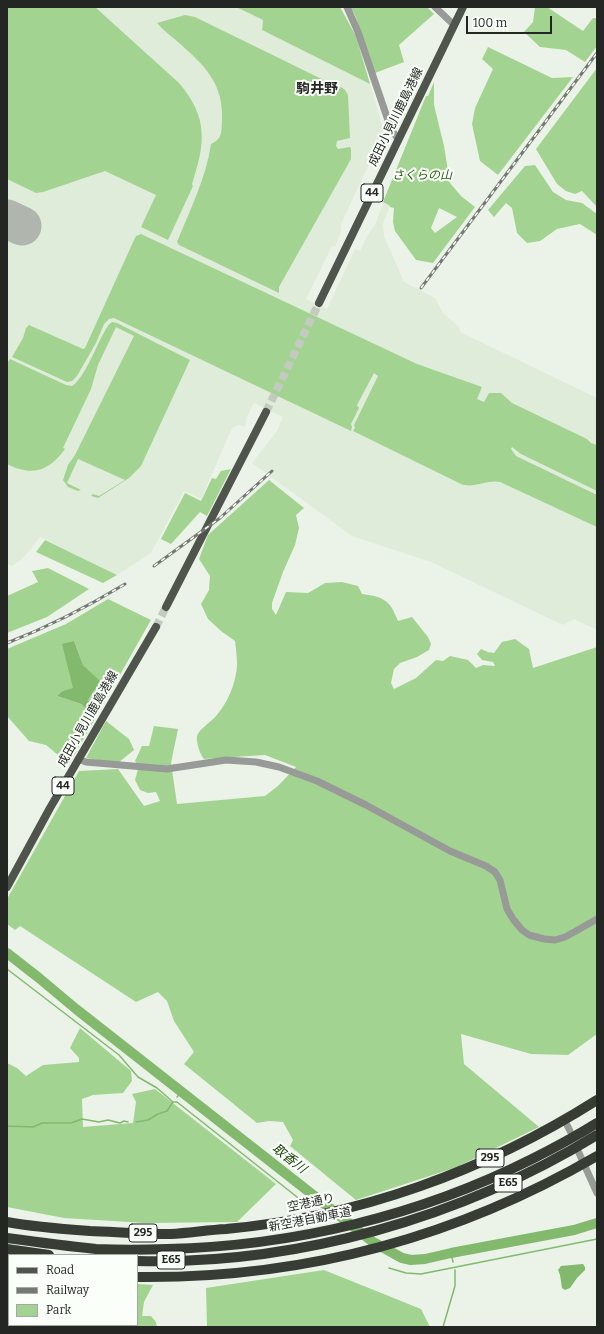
<!DOCTYPE html>
<html>
<head>
<meta charset="utf-8">
<style>
	body { margin:0 }
	#map { position:relative; width:604px; height:1334px; overflow:hidden; background:#ebf3e8; font-family:Bitter,serif }
	canvas { display:block }
	.frame { position:absolute; inset:0; border:8px solid #232622; pointer-events:none }
	.legend { position:absolute; left:8px; top:1254px; width:130px; height:72px; box-sizing:border-box; background:#fbfffa; border:1px solid #a5a8a4; margin:0; padding:5px 7px; list-style:none; font-size:12px; color:#232622 }
	.legend li { display:flex; align-items:center; gap:8px; height:20px }
	.legend b { width:20px; border:1px solid #a5a8a4 }
	.scale { position:absolute; left:466px; top:16px; width:86px; height:18px; box-sizing:border-box; border:2px solid #232622; border-top:0; padding-left:5px; font-size:12px; line-height:14px; white-space:nowrap; color:#232622; -webkit-text-stroke:3px #fbfffa; paint-order:stroke }
</style>
</head>
<body>
<div id="map">
<canvas width="604" height="1334"></canvas>
<div class="frame"></div>
<ul class="legend">
<li><b style="height:5px;background:#4f554d"></b>Road</li>
<li><b style="height:5px;background:#747972"></b>Railway</li>
<li><b style="height:11px;background:#a3d391"></b>Park</li>
</ul>
<div class="scale">100 m</div>
</div>
<script>
const c = document.querySelector('canvas').getContext('2d');
c.lineJoin = 'round';
function fillPath(path, color) { c.fillStyle = color; c.fill(path, 'evenodd'); }
function stroke(path, color, width, dash) { c.strokeStyle = color; c.lineWidth = width; c.lineCap = dash ? 'butt' : 'round'; c.setLineDash(dash || []); c.stroke(path); }
function drawText(font, color, halo, rows, align = 'center') {
  c.font = font + ' Bitter,"Noto Sans JP",serif'; c.lineWidth = 4; c.setLineDash([]); c.textBaseline = 'middle'; c.strokeStyle = halo; c.fillStyle = color; for (const [text, x, y, turn = 0] of rows) {
    c.save(); c.translate(x, y); c.rotate((+turn || 0) * Math.PI / 180); c.textAlign = isNaN(turn) ? turn : align; if (halo) c.strokeText(text, 0, 0); c.fillText(text, 0, 0); c.restore();
  }
}
fillPath(new Path2D(`
	M7,7H236L263,20L262,30L370,84L384,132L341,224V232L335,247L332,246L306,299L327,309L355,249L360,251L367,236L375,225L383,203L390,206L383,223L384,236L404,282L435,298L443,313L459,327L460,332L597,398V630L574,619L563,625L431,562L352,536L252,463L277,431L283,417L254,403L247,416L245,427L238,425L232,428L201,499L184,491L151,553L117,575L40,537L31,549L21,560L12,566L7,564Z`), '#dfecda');
fillPath(new Path2D(`
	M7,7H95L179,83C209,118 205,144 192,184L193,186L168,240L141,227L156,195L105,171L43,192L36,193L7,179Z
	M236,7H340L356,36L370,84L262,30L263,20Z
	M350,7H427L434,14L399,45L404,62L375,73L355,15Z
	M535,7H547L583,31L593,18H597V46L585,62L566,50L540,47L524,32L533,22Z
	M185,15L195,17L336,86C343,87 345,89 348,95L350,138L337,141L336,146L338,149L350,147L351,149V159L279,287V293L179,245L177,242C190,210 206,178 211,144C223,138 221,133 222,121C224,83 204,65 178,42C171,36 163,30 157,23Z
	M488,47L552,78L573,77L498,175L480,161L472,124L475,108L493,69L482,59Z
	M597,68V207L582,191L575,194L566,191L557,184L536,149Z
	M434,82V105L444,146L450,183L461,196L475,207L433,263L416,260L395,231L393,222L394,208L390,207V206L383,202L426,96H428ZM439,208L457,217L435,233L431,228Z
	M535,165L553,192L566,200L582,203L597,214V235L580,224L557,229L540,241L527,243L517,233L512,208L506,203L494,217L488,210L525,166Z
	M141,234L417,364L482,387L477,399L484,402L489,393H501L512,403L587,439L591,443L597,445V491L521,454L512,447L511,449L516,456L597,495V527L500,482C487,479 474,489 461,484L353,431L355,428L354,425L378,376L374,373L357,405L359,408L351,424L352,427L351,431L114,318L109,319L104,324L96,343L77,376L72,381L67,382L12,357L23,338L26,328L29,325L83,349L85,348L134,240L136,236Z
	M112,322L117,323L190,360L141,466L129,478L98,498L91,496L93,494L99,496L125,480L78,459L67,483L81,490L78,491L68,487L63,480L68,465L75,455L134,336L116,327L98,365L91,389L63,448L65,449C49,471 32,477 7,464V363L10,359L66,385L72,386C88,376 102,327 112,322Z
	M231,469L207,516L200,512L171,544L161,539L185,493L201,501L212,478L216,479L221,471Z
	M269,480L304,508L296,515L299,528L295,545L283,572L272,603V609L276,615L286,592L308,593L325,583L342,582L358,586L362,594C384,597 390,600 398,621L412,617L428,637L431,644L429,650L417,657L400,663L394,669L391,683L394,689L416,678L436,660L443,661L450,656L468,660L476,668L483,665L495,666L493,662L482,660L477,654L481,649L488,652L494,653L502,642L515,639L529,649L533,668L597,647V1034L568,1055L531,1054L461,1034L464,1064L539,1127L457,1167L356,1200L290,1146L293,1140L283,1122L269,1121L257,1123L184,1064L194,1052L174,1021L167,1001L158,992L136,1002L20,926L15,930L7,924V899L79,771L118,769L144,806L160,801L156,792L148,793L140,790L135,780L139,766L135,761L142,746H149L154,726L178,729L171,763L177,804L265,796L278,786L296,767L265,755L204,759C200,755 196,742 197,736C199,729 211,722 216,716C227,704 236,683 237,666C237,657 236,649 235,641L221,631L208,619L201,604L209,590L210,576L199,559L208,535Z
	M45,540L117,575L103,583L36,552Z
	M48,568L89,589L47,617L7,633V596L38,582L32,571Z
	M108,599L151,620L100,710L88,700L99,681L83,665L74,641V688L62,691L57,696L81,704L95,719L69,764L46,745L29,741L7,716V649L66,624Z
	M106,721L129,739L134,750L118,763L86,758Z
	M80,1028L131,1071L132,1081L123,1093L93,1095L82,1099L83,1127L133,1123L136,1102L132,1094L155,1089L276,1184L237,1222L145,1223L64,1218L7,1207V1063L17,1068L26,1076L43,1065L79,1062V1058L70,1048Z
	M324,1270L421,1309L430,1327H207L206,1288Z
	M137,1284L153,1285L144,1302L142,1316H151L156,1322L157,1327H31L30,1325H137Z`), '#a3d391');
fillPath(new Path2D(`
	M74,641L83,665L100,681L88,700L97,708L92,715L81,704L57,696L62,691L73,688L62,644Z
	M583,1264L585,1267V1270L577,1278L570,1288L565,1290L562,1288L560,1275L558,1270L561,1266Z`), '#82b96d');
stroke(new Path2D(`
	M7,969L119,1055L138,1077L157,1088L173,1102H177L297,1197L304,1206L312,1208
	M177,1097L181,1092
	M136,1122L148,1120L158,1114L167,1111L173,1102
	M7,1126L33,1127L42,1123H71L82,1119L99,1122L108,1120L120,1123L124,1121L128,1122
	M451,1253L453,1262
	M389,1268L406,1273L421,1274L597,1239
	M443,1327L455,1286V1270`), '#82b96d', 1.5);
stroke(new Path2D(`
	M7,953L39,978L76,1009L373,1242L402,1258L411,1260L425,1259L451,1253L574,1230L597,1223`), '#82b96d', 10);
stroke(new Path2D(`
	M7,223L9,219`), '#b0b6ad', 15);
stroke(new Path2D(`
	M7,219L22,226`), '#b0b6ad', 39);
stroke(new Path2D(`
	M266,412L319,303
	M156,627L166,607`), '#c3cac0', 8, [8, 4]);
stroke(new Path2D(`
	M347,7L358,32L391,129L398,139
	M435,7L454,25
	M78,759L86,762L167,769L226,760L256,762L279,767L317,781L366,805L450,851L486,866L495,872L500,880L507,909L513,919L522,930L529,935L544,939L555,940L565,937L576,931L597,919
	M565,1121L570,1131
	M579,1153L597,1193`), '#979a96', 7);
stroke(new Path2D(`
	M319,303L463,7
	M166,607L266,412
	M7,887L50,808L156,627`), '#4f554d', 8);
stroke(new Path2D(`
	M7,1222C34,1227 62,1229 90,1231C117,1232 144,1234 171,1234C189,1233 208,1230 226,1229C358,1217 485,1171 597,1100
	M7,1238C36,1242 66,1246 96,1249C119,1250 143,1250 167,1249C293,1246 419,1216 532,1159C554,1148 576,1136 597,1123
	M7,1249L49,1255
	M137,1261C297,1265 461,1218 597,1135
	M7,1266L9,1267
	M137,1277C302,1279 454,1239 597,1156`), '#373d34', 10);
const rail = new Path2D(`
	M421,288L597,53
	M154,566L220,518L272,471
	M7,643C48,627 87,607 125,584`);
stroke(rail, '#747972', 3);
stroke(rail, '#fbfffa', 1.5, [4.5]);
for (const [x, y, w] of [
	[372,193,22],
	[63,786,22],
	[490,1158,28],
	[508,1183,28],
	[143,1233,28],
	[171,1260,28]
]) { const box = new Path2D(); box.roundRect(x - w / 2, y - 9, w, 18, 3); c.fillStyle = '#fbfffa'; c.fill(box); stroke(box, '#232622', 1); }
drawText('bold 11px', '#232622', null, [
	["44",372,193],
	["44",63,786],
	["295",490,1158],
	["E65",508,1183],
	["295",143,1233],
	["E65",171,1260]
]);
drawText('12px', '#232622', '#fbfffa', [
	["成田小見川鹿島港線",396,117,-64],
	["成田小見川鹿島港線",88,719,-60],
	["空港通り",311,1203,-12],
	["新空港自動車道",310,1220,-11]
]);
drawText('italic 12px', '#275a0b', '#fbfffa', [
	["さくらの山",422,176]
]);
drawText('italic 13px', '#1f420e', '#fbfffa', [
	["取香川",289,1159,38]
]);
drawText('bold 14px', '#232622', '#fbfffa', [
	["駒井野",317,89]
]);
</script>
</body>
</html>
